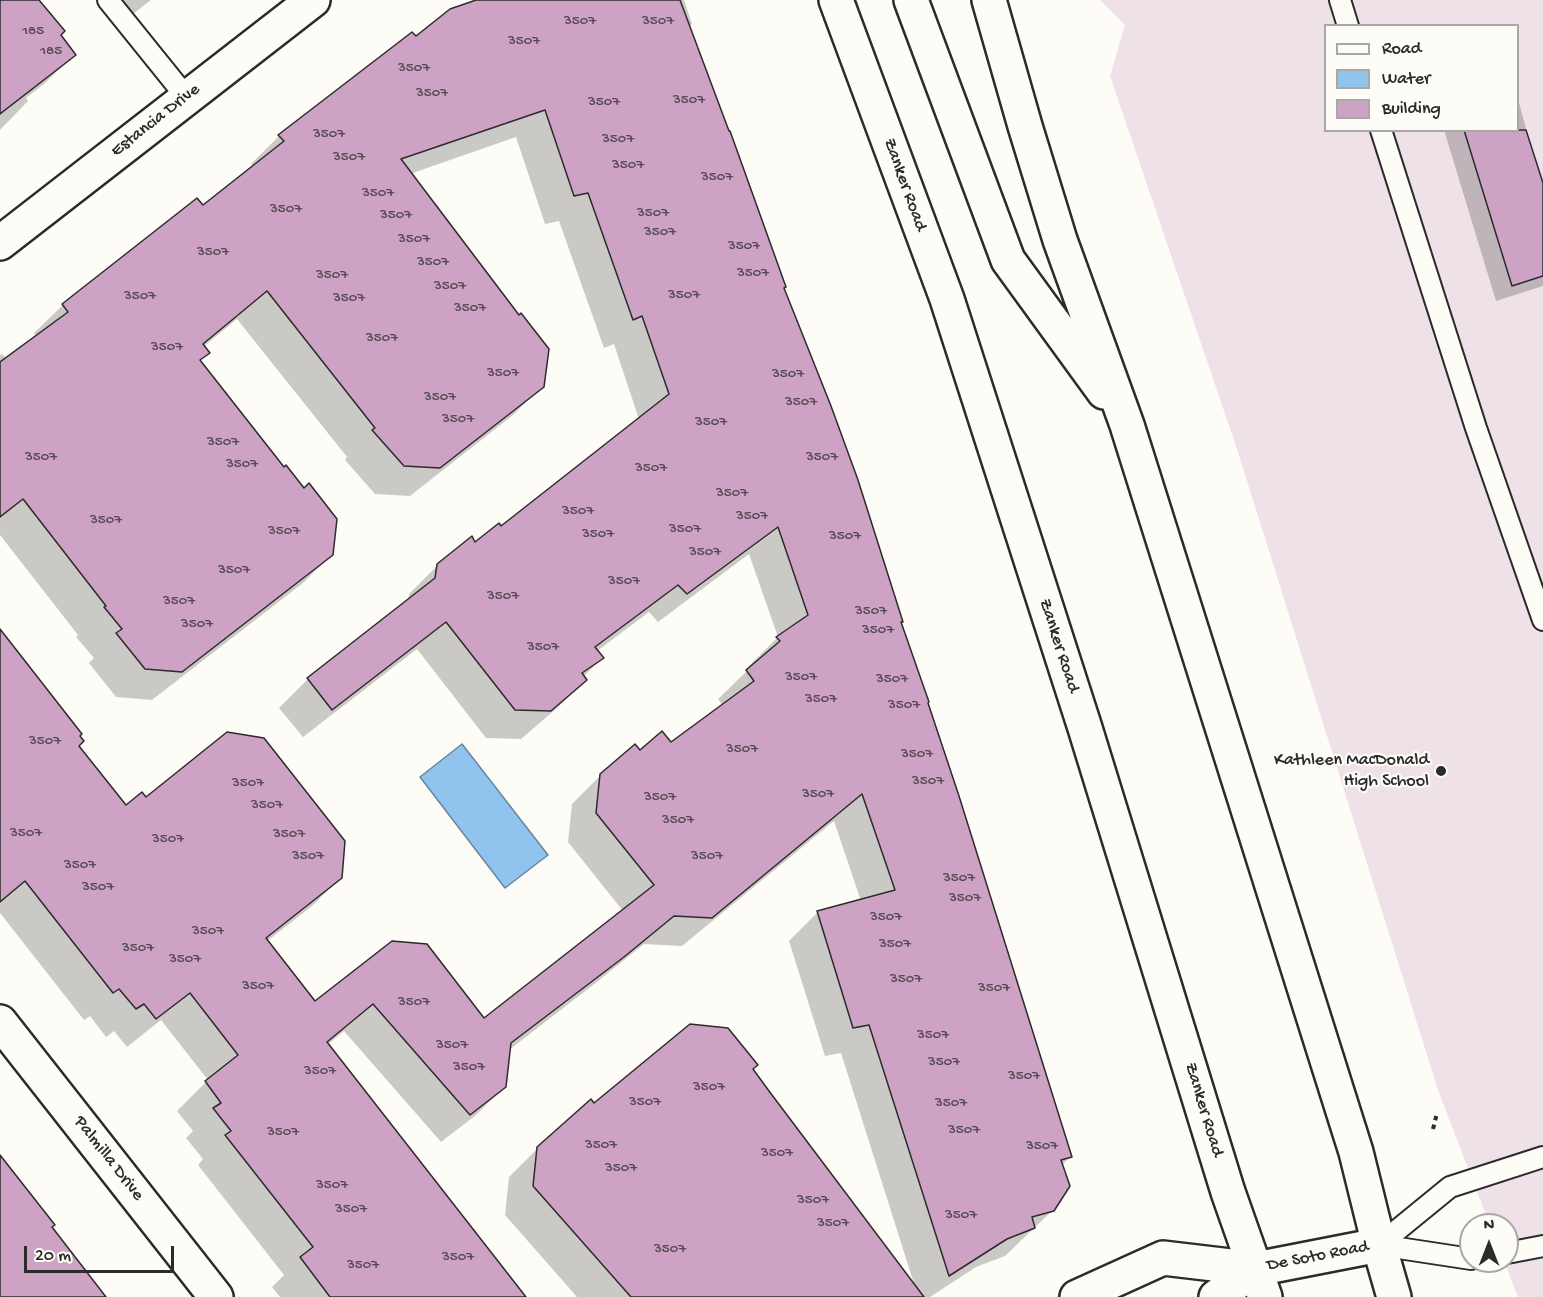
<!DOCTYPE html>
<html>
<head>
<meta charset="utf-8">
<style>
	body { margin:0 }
	#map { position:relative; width:1543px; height:1297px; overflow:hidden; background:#fdfcf7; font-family:"Gochi Hand",sans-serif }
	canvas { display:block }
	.legend { position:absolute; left:1324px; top:24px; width:195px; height:108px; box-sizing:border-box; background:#fdfcf7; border:2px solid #a9a8a5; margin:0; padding:8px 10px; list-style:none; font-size:18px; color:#2b2b2b }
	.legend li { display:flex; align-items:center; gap:12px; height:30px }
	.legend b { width:30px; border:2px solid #a9a8a5 }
	.north { position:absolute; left:1459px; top:1213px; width:60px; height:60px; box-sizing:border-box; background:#fdfcf7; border:2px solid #a9a8a5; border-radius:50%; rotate:0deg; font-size:16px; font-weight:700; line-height:24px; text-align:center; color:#2b2b2b }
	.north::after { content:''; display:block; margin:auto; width:21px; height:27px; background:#2b2b2b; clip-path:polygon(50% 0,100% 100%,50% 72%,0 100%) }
	.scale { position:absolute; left:24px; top:1246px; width:150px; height:27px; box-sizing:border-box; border:3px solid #2b2b2b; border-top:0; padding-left:8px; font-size:18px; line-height:21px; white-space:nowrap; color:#2b2b2b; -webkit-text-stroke:4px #fdfcf7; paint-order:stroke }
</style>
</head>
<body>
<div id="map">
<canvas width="1543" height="1297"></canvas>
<ul class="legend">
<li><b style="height:8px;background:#fdfcf7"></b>Road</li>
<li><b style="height:16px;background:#90c3ed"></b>Water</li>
<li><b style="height:16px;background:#cea2c5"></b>Building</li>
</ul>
<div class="north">N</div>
<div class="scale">20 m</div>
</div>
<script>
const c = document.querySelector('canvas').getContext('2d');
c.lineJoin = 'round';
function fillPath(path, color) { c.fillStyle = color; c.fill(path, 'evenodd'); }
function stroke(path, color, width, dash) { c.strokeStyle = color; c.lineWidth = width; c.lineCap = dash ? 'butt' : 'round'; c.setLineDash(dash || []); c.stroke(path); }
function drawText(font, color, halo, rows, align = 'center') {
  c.font = font + ' "Gochi Hand",sans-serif'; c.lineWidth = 4.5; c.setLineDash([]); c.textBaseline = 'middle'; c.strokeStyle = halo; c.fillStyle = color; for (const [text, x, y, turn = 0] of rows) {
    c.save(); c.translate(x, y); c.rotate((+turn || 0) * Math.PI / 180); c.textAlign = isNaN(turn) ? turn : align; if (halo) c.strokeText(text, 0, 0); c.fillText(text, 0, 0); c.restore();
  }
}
fillPath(new Path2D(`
	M1100,0H1543V1297H1518L1504,1261H1507V1225H1490L1439,1093L1237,449L1110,76L1125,25ZM1326,26H1518V130H1326Z`), '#efe1e8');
const water = new Path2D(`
	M462,744L548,855L505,888L420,777Z`);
fillPath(water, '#90c3ed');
stroke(water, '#68869f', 1.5);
fillPath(new Path2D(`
	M0,0H38L59,35L74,55L45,83L26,98L28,101L0,130Z
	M103,0H151L121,23Z
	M480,0H684L692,24L689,27L783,288L900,622L1071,1156L1061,1166L1053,1210L1005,1256L976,1267L930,1297H577L505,1215L509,1177L538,1148L594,1105L751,1069L915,1287L841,1053L825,1056L789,941L818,912L861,901L834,821L682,946L644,944L593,985L509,1050L505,1086L476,1115L441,1142L344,1031L327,1045L524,1297H280L272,1287L284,1275L198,1165L203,1159L186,1138L193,1131L177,1111L208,1080L161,1020L127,1047L114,1031L106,1037L90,1016L84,1020L0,913V632L77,746L126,807L146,799L341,877L312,906L266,942L314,1003L392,943L484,1020L623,911L568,842L572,804L601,775L640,752L671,744L723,706L718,699L750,668L749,666L778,637L749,554L658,622L649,612L597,651L602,658L583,677L585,680L557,708L521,739L486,738L417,649L303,737L279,708L308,679L408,601L409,594L438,565L500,529L639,419L614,344L604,348L559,221L545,224L516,137L410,174L542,386L513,415L410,496L375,494L345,460L347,457L237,319L203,347L208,353L199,362L332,554L303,583L152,700L116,697L89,663L94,658L76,637L78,635L0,535V355L2,354L7,359L37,337L34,333L63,305L203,208L253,167L251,164L279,136L416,39Z
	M1518,99L1527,132L1526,134L1543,188V286L1496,301L1444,130H1518Z`), '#0003');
const building = new Path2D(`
	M0,0H39L65,31L61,35L76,55L0,114Z
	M476,0H680L729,131H730L786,287L784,288L831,406L858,480L903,622H901L929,702L928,703L959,796L1072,1157L1061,1160L1070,1186L1054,1211L1032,1217L1035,1228L1007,1239L949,1276L869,1025L853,1028L817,911L895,890L862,794L712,918L674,916L624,957L511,1043L506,1087L470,1115L373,1004L327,1042L526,1297H330L300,1257L313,1247L225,1135L231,1131L213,1108L221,1103L205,1081L238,1055L190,993L156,1019L144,1004L136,1009L119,989L113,993L25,881L0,902V629L82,734L80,736L84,741L79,746L126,805L142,792L146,797L227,732L264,738L345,841L342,878L266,938L315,1001L392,941L427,944L484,1018L654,885L596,813L600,774L635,744L640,750L662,731L671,742L754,681L746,670L780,641L776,637L808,615L778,527L687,594L678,585L595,647L604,658L582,673L587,680L551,711L515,710L446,622L332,710L307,678L435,578L437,564L472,536L475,542L499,523L501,526L669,394L642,316L633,320L588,193L574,196L545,110L401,159L519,315L521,313L549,349L544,387L440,468L404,466L372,430L375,428L267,291L203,344L210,353L200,360L284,467L286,465L304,488L309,483L337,519L333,555L182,672L145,669L116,633L122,629L104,607L106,606L23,499L0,517V362L68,312L62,304L197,198L203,205L284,141L278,135L412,32L416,36L450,9Z
	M1464,130H1526L1543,183V276L1512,286Z
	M690,1024L728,1028L758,1065L753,1069L769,1091L924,1297H631L533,1186L537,1147L591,1099L594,1103Z
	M0,1155L55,1225L52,1227L106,1297H0Z`);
fillPath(building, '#cea2c5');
stroke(building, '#2b2b2b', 1.5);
const service = new Path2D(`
	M108,0L187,98
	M1340,0L1348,26
	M1381,130L1476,428L1543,620
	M1379,1245L1450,1187L1543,1157
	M1379,1245L1471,1259
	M1507,1253L1543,1246`);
const minor = new Path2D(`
	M0,243L313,0
	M0,1022L216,1297
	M1077,1297L1163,1258L1256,1269L1379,1245
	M1216,1297L1256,1269`);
const primary = new Path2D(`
	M836,0L947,299L1085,728L1228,1192L1265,1297
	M911,0L1008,260L1104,392
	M989,0L1025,126L1060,240L1127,425L1356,1152L1379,1245L1394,1297`);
stroke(service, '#2b2b2b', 24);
stroke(minor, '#2b2b2b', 38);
stroke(primary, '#2b2b2b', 38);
stroke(new Path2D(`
	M1433,1129L1437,1113`), '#2b2b2b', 4, [4.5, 4.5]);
stroke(service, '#fdfcf7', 20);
stroke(minor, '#fdfcf7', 33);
stroke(primary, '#fdfcf7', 33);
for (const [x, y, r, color] of [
	[1441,771,6,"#2b2b2b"]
]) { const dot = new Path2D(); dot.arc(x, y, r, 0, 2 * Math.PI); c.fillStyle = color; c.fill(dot); stroke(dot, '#fdfcf7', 2); }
drawText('15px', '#544952', null, [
	["3507",580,22],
	["3507",658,22],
	["185",33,32],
	["3507",524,42],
	["185",51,52],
	["3507",414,69],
	["3507",432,94],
	["3507",689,101],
	["3507",604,103],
	["3507",329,135],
	["3507",618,140],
	["3507",349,158],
	["3507",628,166],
	["3507",717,178],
	["3507",378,194],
	["3507",286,210],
	["3507",653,214],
	["3507",396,216],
	["3507",660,233],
	["3507",414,240],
	["3507",744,247],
	["3507",213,253],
	["3507",433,263],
	["3507",753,274],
	["3507",332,276],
	["3507",450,287],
	["3507",684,296],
	["3507",140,297],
	["3507",349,299],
	["3507",470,309],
	["3507",382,339],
	["3507",167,348],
	["3507",503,374],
	["3507",788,375],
	["3507",440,398],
	["3507",801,403],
	["3507",458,420],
	["3507",711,423],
	["3507",223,443],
	["3507",41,458],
	["3507",822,458],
	["3507",242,465],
	["3507",651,469],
	["3507",732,494],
	["3507",578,512],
	["3507",752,517],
	["3507",106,521],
	["3507",685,530],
	["3507",284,532],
	["3507",598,535],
	["3507",845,537],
	["3507",705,553],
	["3507",234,571],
	["3507",624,582],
	["3507",503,597],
	["3507",179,602],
	["3507",871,612],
	["3507",197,625],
	["3507",878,631],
	["3507",543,648],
	["3507",801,678],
	["3507",892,680],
	["3507",821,700],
	["3507",904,706],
	["3507",45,742],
	["3507",742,750],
	["3507",917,755],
	["3507",928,782],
	["3507",248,784],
	["3507",818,795],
	["3507",660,798],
	["3507",267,806],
	["3507",678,821],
	["3507",26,834],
	["3507",289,835],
	["3507",168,840],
	["3507",308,857],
	["3507",707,857],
	["3507",80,866],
	["3507",959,879],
	["3507",98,888],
	["3507",965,899],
	["3507",886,918],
	["3507",208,932],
	["3507",895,945],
	["3507",138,949],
	["3507",185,960],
	["3507",906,980],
	["3507",258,987],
	["3507",994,989],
	["3507",414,1003],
	["3507",933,1036],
	["3507",452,1046],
	["3507",944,1063],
	["3507",469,1068],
	["3507",320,1072],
	["3507",1024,1077],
	["3507",709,1088],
	["3507",645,1103],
	["3507",951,1104],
	["3507",964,1131],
	["3507",283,1133],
	["3507",601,1146],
	["3507",1042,1147],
	["3507",777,1154],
	["3507",621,1169],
	["3507",332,1186],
	["3507",813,1201],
	["3507",351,1210],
	["3507",961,1216],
	["3507",833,1224],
	["3507",670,1250],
	["3507",458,1258],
	["3507",363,1266]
]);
drawText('18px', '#2b2b2b', '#fdfcf7', [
	["Estancia Drive",156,121,-38],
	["Zanker Road",904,185,70],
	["Zanker Road",1058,646,72],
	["Zanker Road",1203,1110,73],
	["Palmilla Drive",108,1159,52],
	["De Soto Road",1318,1257,-11]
]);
drawText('18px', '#2b2b2b', '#fdfcf7', [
	["Kathleen MacDonald",1429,761],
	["High School",1429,782]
], 'right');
</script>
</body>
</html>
